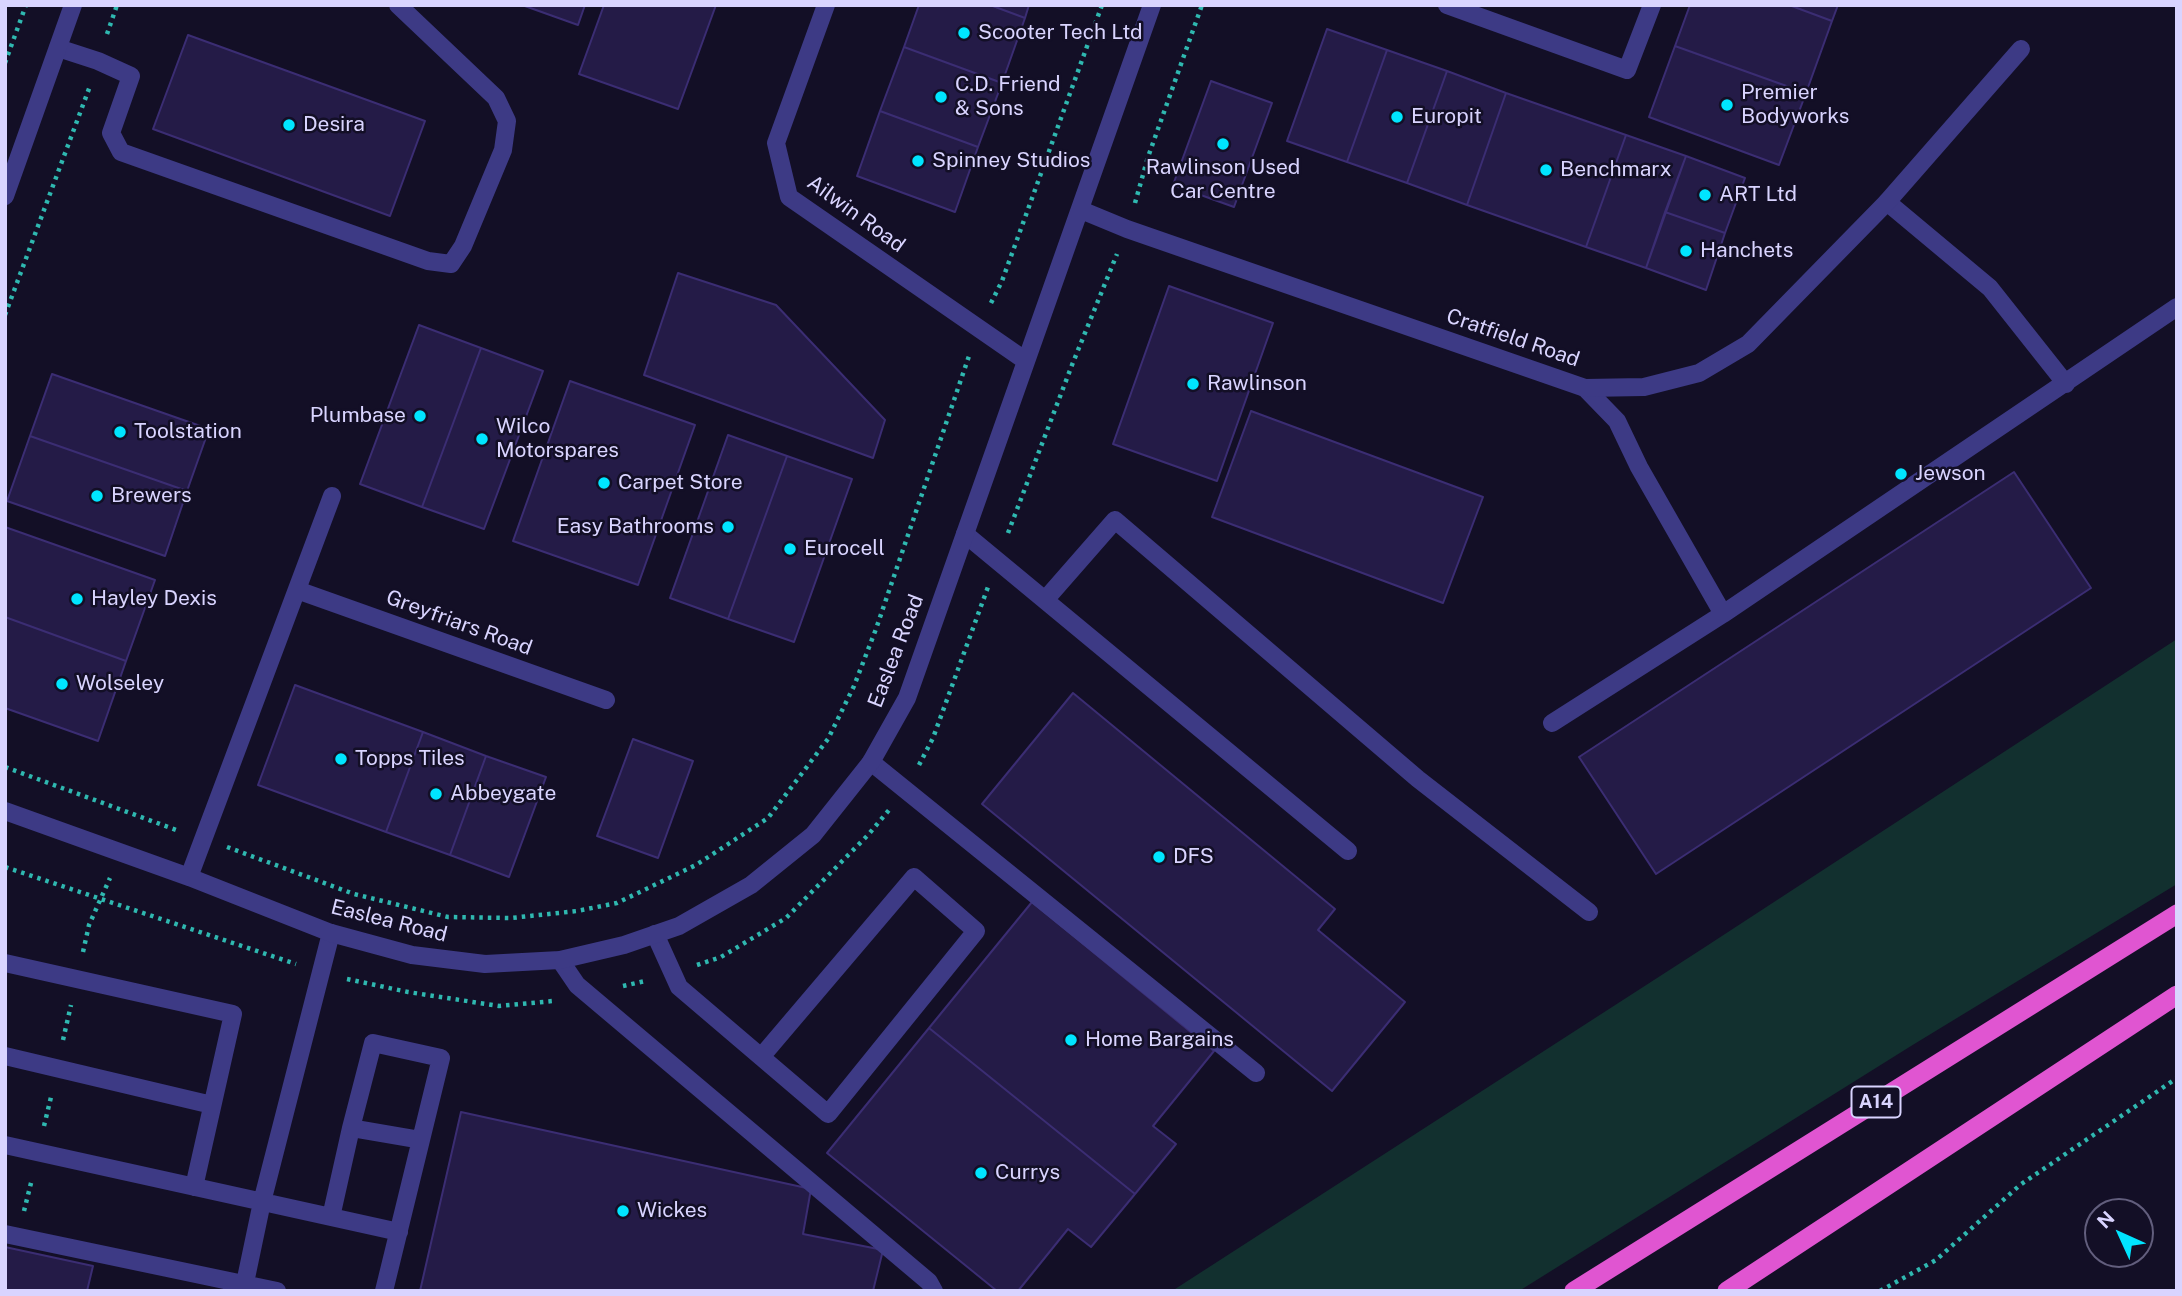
<!DOCTYPE html>
<html>
<head>
<meta charset="utf-8">
<style>
	body { margin:0 }
	#map { position:relative; width:2182px; height:1296px; overflow:hidden; background:#130f26; font-family:"Public Sans",sans-serif }
	canvas { display:block }
	.frame { position:absolute; inset:0; border:7px solid #d9d4ff; pointer-events:none }
	.north { position:absolute; left:2084px; top:1198px; width:70px; height:70px; box-sizing:border-box; background:#130f26; border:2px solid #625e7d; border-radius:50%; rotate:315deg; font-size:19px; font-weight:700; line-height:28px; text-align:center; color:#d9d4ff }
	.north::after { content:''; display:block; margin:auto; width:24px; height:32px; background:#00e5ff; clip-path:polygon(50% 0,100% 100%,50% 72%,0 100%) }
</style>
</head>
<body>
<div id="map">
<canvas width="2182" height="1296"></canvas>
<div class="frame"></div>
<div class="north">N</div>
</div>
<script>
const c = document.querySelector('canvas').getContext('2d');
c.lineJoin = 'round';
function fillPath(path, color) { c.fillStyle = color; c.fill(path, 'evenodd'); }
function stroke(path, color, width, dash) { c.strokeStyle = color; c.lineWidth = width; c.lineCap = dash ? 'butt' : 'round'; c.setLineDash(dash || []); c.stroke(path); }
function drawText(font, color, halo, rows, align = 'center') {
  c.font = font + ' "Public Sans",sans-serif'; c.lineWidth = 5; c.setLineDash([]); c.textBaseline = 'middle'; c.strokeStyle = halo; c.fillStyle = color; for (const [text, x, y, turn = 0] of rows) {
    c.save(); c.translate(x, y); c.rotate((+turn || 0) * Math.PI / 180); c.textAlign = isNaN(turn) ? turn : align; if (halo) c.strokeText(text, 0, 0); c.fillText(text, 0, 0); c.restore();
  }
}
fillPath(new Path2D(`
	M2177,639V884L1911,1046L1519,1291H1172L1702,949Z`), '#12302f');
const building = new Path2D(`
	M522,5H585L578,25Z
	M604,5H716L678,109L579,74Z
	M919,5H990L1025,18L1002,83L904,47Z
	M990,5H1029L1025,18Z
	M1690,5H1789L1832,21L1806,93L1675,46Z
	M1789,5H1838L1832,21Z
	M1327,29L1387,50L1347,162L1287,141Z
	M188,35L425,121L390,216L153,129Z
	M1675,46L1806,93L1779,165L1649,117Z
	M904,47L1002,83L978,147L880,111Z
	M1387,50L1447,71L1407,183L1347,162Z
	M1447,71L1506,93L1467,205L1407,183Z
	M1211,81L1272,103L1234,207L1173,185Z
	M1506,93L1626,135L1586,247L1467,205Z
	M880,111L978,147L955,212L857,176Z
	M1626,135L1686,156L1646,268L1586,247Z
	M1686,156L1745,178L1725,233L1665,212Z
	M1665,212L1725,233L1706,290L1646,268Z
	M678,273L776,305L885,420L873,458L644,375Z
	M1169,286L1273,323L1217,481L1113,444Z
	M419,325L481,348L422,507L360,484Z
	M481,348L543,371L484,529L422,507Z
	M52,374L209,429L187,491L30,436Z
	M570,381L695,425L638,585L513,541Z
	M1251,411L1483,497L1443,603L1212,517Z
	M728,435L787,456L728,619L670,598Z
	M30,436L187,491L165,556L7,501Z
	M787,456L852,479L794,642L728,619Z
	M2014,472L2091,588L1656,874L1579,757Z
	M5,527L155,580L126,661L5,617Z
	M5,617L126,661L98,741L5,708Z
	M295,685L423,732L386,832L258,785Z
	M1073,693L1335,909L1318,930L1405,1002L1332,1091L982,804Z
	M423,732L486,756L450,855L386,832Z
	M633,739L693,761L658,858L597,836Z
	M486,756L546,777L509,877L450,855Z
	M1032,902L1214,1051L1153,1126L1176,1144L1135,1194L929,1028Z
	M929,1028L1135,1194L1091,1247L1068,1229L1018,1291H997L827,1153Z
	M461,1112L811,1189L803,1234L883,1250L873,1291H420Z
	M5,1247L93,1266L87,1291H5Z`);
fillPath(building, '#241b47');
stroke(building, '#3b2d73', 2);
stroke(new Path2D(`
	M107,34L117,5
	M5,63L26,5
	M1135,203L1148,157L1202,5
	M991,303L1002,281L1102,5
	M5,315L90,86
	M1008,533L1072,365L1117,254
	M919,765L933,738L988,587
	M5,767L179,831
	M227,847L354,894L448,917L511,918L577,911L617,903L696,865L768,818L828,739L854,686L876,629L969,356
	M5,867L296,964
	M83,952L89,925L110,878
	M697,965L721,957L786,918L868,835L889,810
	M347,979L408,992L499,1006L553,1001
	M623,986L645,981
	M63,1040L71,1005
	M44,1126L52,1093
	M24,1211L32,1179
	M1880,1291L1936,1260L2020,1185L2177,1078`), '#2fb8b0', 4.5, [3.5, 5]);
stroke(new Path2D(`
	M1447,5L1627,70L1652,5
	M58,48L98,61L131,76L111,133L121,152L428,261L451,264L463,246L503,150L507,121L496,98L398,5
	M1887,202L1990,288L2066,384
	M965,534L1348,851
	M1045,600L1115,520L1418,779L1589,912
	M1723,614L2177,307
	M1552,723L1723,614L1639,467L1617,421L1585,388
	M871,762L1256,1073
	M655,934L679,987L828,1114L976,931L914,877L761,1057
	M560,960L577,985L929,1282L934,1291
	M5,963L233,1014L194,1187
	M5,1056L212,1105
	M351,1128L421,1140
	M5,1145L399,1232
	M331,1217L351,1128L373,1043L441,1058L384,1291
	M5,1234L277,1291
	M245,1283L262,1202L331,933`), '#3d3a85', 18);
stroke(new Path2D(`
	M826,5L776,143L789,197L1026,361
	M1081,210L1127,229L1585,388L1644,387L1699,373L1748,344L1887,202L2021,49
	M297,590L606,700
	M5,811L189,877L331,933L412,955L485,964L560,960L624,945L679,926L751,885L813,835L871,762L907,698L1152,5
	M189,877L332,496`), '#3d3a85', 18);
stroke(new Path2D(`
	M5,196L73,5`), '#3d3a85', 18);
stroke(new Path2D(`
	M1574,1291L2177,914
	M1727,1291L2177,995`), '#e055d1', 19);
for (const [x, y, r, color] of [
	[964,33,7,"#00e5ff"],
	[941,97,7,"#00e5ff"],
	[1727,105,7,"#00e5ff"],
	[1397,117,7,"#00e5ff"],
	[289,125,7,"#00e5ff"],
	[1223,144,7,"#00e5ff"],
	[918,161,7,"#00e5ff"],
	[1546,170,7,"#00e5ff"],
	[1705,195,7,"#00e5ff"],
	[1686,251,7,"#00e5ff"],
	[1193,384,7,"#00e5ff"],
	[420,416,7,"#00e5ff"],
	[120,432,7,"#00e5ff"],
	[482,439,7,"#00e5ff"],
	[1901,474,7,"#00e5ff"],
	[604,483,7,"#00e5ff"],
	[97,496,7,"#00e5ff"],
	[728,527,7,"#00e5ff"],
	[790,549,7,"#00e5ff"],
	[77,599,7,"#00e5ff"],
	[62,684,7,"#00e5ff"],
	[341,759,7,"#00e5ff"],
	[436,794,7,"#00e5ff"],
	[1159,857,7,"#00e5ff"],
	[1071,1040,7,"#00e5ff"],
	[981,1173,7,"#00e5ff"],
	[623,1211,7,"#00e5ff"]
]) { const dot = new Path2D(); dot.arc(x, y, r, 0, 2 * Math.PI); c.fillStyle = color; c.fill(dot); stroke(dot, '#130f26', 2.5); }
for (const [x, y, w] of [
	[1876,1102,49]
]) { const box = new Path2D(); box.roundRect(x - w / 2, y - 15.5, w, 31, 5); c.fillStyle = '#130f26'; c.fill(box); stroke(box, '#d9d4ff', 2); }
drawText('bold 19px', '#d9d4ff', null, [
	["A14",1876,1102]
]);
drawText('21px', '#d9d4ff', '#130f26', [
	["Scooter Tech Ltd",978,33],
	["C.D. Friend",955,85],
	["& Sons",955,109],
	["Premier",1741,93],
	["Bodyworks",1741,117],
	["Europit",1411,117],
	["Desira",303,125],
	["Spinney Studios",932,161],
	["Rawlinson Used",1223,168,"center"],
	["Car Centre",1223,192,"center"],
	["Benchmarx",1560,170],
	["ART Ltd",1719,195],
	["Hanchets",1700,251],
	["Rawlinson",1207,384],
	["Plumbase",406,416,"right"],
	["Wilco",496,427],
	["Motorspares",496,451],
	["Toolstation",134,432],
	["Jewson",1915,474],
	["Carpet Store",618,483],
	["Brewers",111,496],
	["Easy Bathrooms",714,527,"right"],
	["Eurocell",804,549],
	["Hayley Dexis",91,599],
	["Wolseley",76,684],
	["Topps Tiles",355,759],
	["Abbeygate",450,794],
	["DFS",1173,857],
	["Home Bargains",1085,1040],
	["Currys",995,1173],
	["Wickes",637,1211]
], 'left');
drawText('21px', '#d9d4ff', '#130f26', [
	["Ailwin Road",856,214,36],
	["Cratfield Road",1513,338,19],
	["Greyfriars Road",459,623,20],
	["Easlea Road",896,651,-69],
	["Easlea Road",389,921,14]
]);
</script>
</body>
</html>
